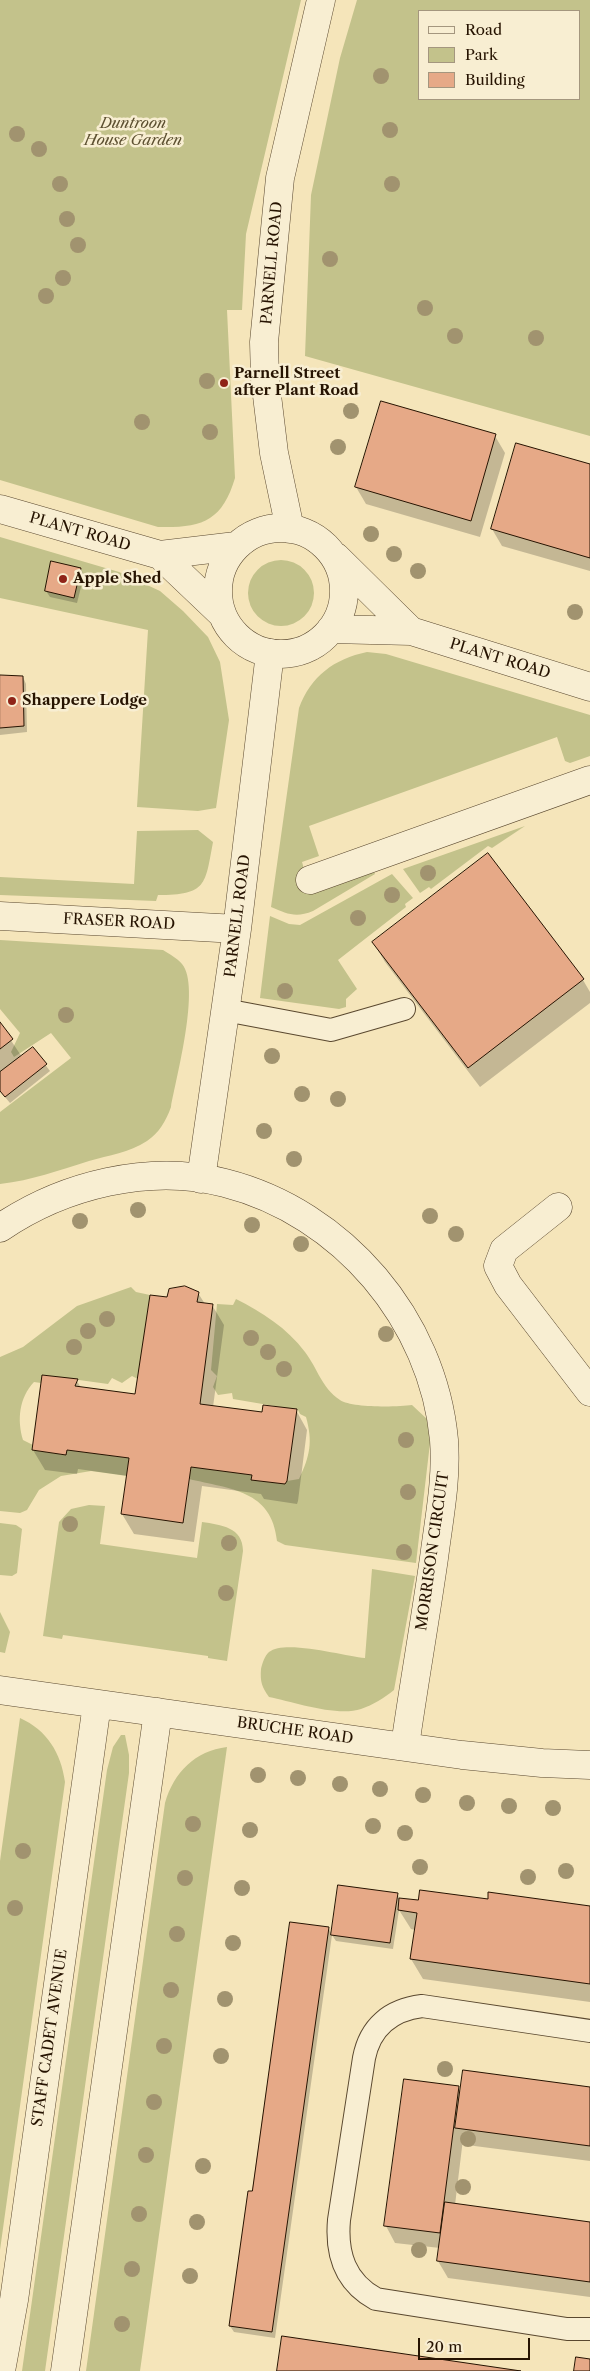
<!DOCTYPE html>
<html>
<head>
<meta charset="utf-8">
<style>
	body { margin:0 }
	#map { position:relative; width:590px; height:2371px; overflow:hidden; background:#f5e5ba; font-family:"Libre Caslon Text",serif }
	canvas { display:block }
	.legend { position:absolute; left:418px; top:10px; width:162px; height:90px; box-sizing:border-box; background:#f8eed2; border:1px solid #a4967e; margin:0; padding:6px 9px; list-style:none; font-size:15px; color:#261301 }
	.legend li { display:flex; align-items:center; gap:10px; height:25px }
	.legend b { width:25px; border:1px solid #a4967e }
	.scale { position:absolute; left:418px; top:2338px; width:112px; height:22px; box-sizing:border-box; border:2px solid #261301; border-top:0; padding-left:6px; font-size:15px; line-height:18px; white-space:nowrap; color:#261301; -webkit-text-stroke:4px #f8eed2; paint-order:stroke }
</style>
</head>
<body>
<div id="map">
<canvas width="590" height="2371"></canvas>
<ul class="legend">
<li><b style="height:6px;background:#f8eed2"></b>Road</li>
<li><b style="height:14px;background:#c3c28b"></b>Park</li>
<li><b style="height:14px;background:#e6a987"></b>Building</li>
</ul>
<div class="scale">20 m</div>
</div>
<script>
const c = document.querySelector('canvas').getContext('2d');
c.lineJoin = 'round';
function fillPath(path, color) { c.fillStyle = color; c.fill(path, 'evenodd'); }
function stroke(path, color, width, dash) { c.strokeStyle = color; c.lineWidth = width; c.lineCap = dash ? 'butt' : 'round'; c.setLineDash(dash || []); c.stroke(path); }
function drawText(font, color, halo, rows, align = 'center') {
  c.font = font + ' "Libre Caslon Text",serif'; c.lineWidth = 5; c.setLineDash([]); c.textBaseline = 'middle'; c.strokeStyle = halo; c.fillStyle = color; for (const [text, x, y, turn = 0] of rows) {
    c.save(); c.translate(x, y); c.rotate((+turn || 0) * Math.PI / 180); c.textAlign = isNaN(turn) ? turn : align; if (halo) c.strokeText(text, 0, 0); c.fillText(text, 0, 0); c.restore();
  }
}
fillPath(new Path2D(`
	M0,0H301L246,234L242,310H227L235,478C222,522 201,528 158,527L0,480Z
	M357,0H590V436L305,356L311,195L340,58ZM419,11H579V99H419Z
	M0,537L119,572L160,591L183,611L208,637L220,662L229,720L216,808L198,811L137,807L148,630L0,598Z
	M248 593a33 33 0 1 1 66 0a33 33 0 1 1-66 0Z
	M367,652L386,654L590,715V756L570,763L565,761L557,737L309,826L319,856L302,862L311,893L374,872L375,874L313,911C296,918 287,914 271,907L299,708C311,676 334,659 367,652Z
	M525,826L492,848L488,846L431,889L429,887L420,893L403,869Z
	M198,830L213,842C205,885 207,895 158,895L156,901L0,895V877L134,884L137,831Z
	M392,874L413,898L405,904L406,907L338,960L357,989L346,999V1007L339,1009L260,998L270,916L289,924L300,925Z
	M0,940L163,950C169,954 177,958 182,964C201,986 176,1078 171,1107C166,1121 159,1133 147,1141C129,1153 109,1155 89,1161C57,1171 33,1180 0,1184V1112L71,1058L51,1033L14,1057L11,1052L20,1033L0,1009Z
	M131,1287L136,1292L150,1295L138,1379L132,1376L122,1383L112,1378L108,1384L43,1375L41,1383L34,1382C19,1398 17,1420 23,1440L33,1445L32,1450L65,1455L67,1450L129,1458L127,1476L91,1471L61,1476L39,1490L27,1510L20,1513L0,1511V1357L23,1347L77,1306Z
	M236,1299C262,1312 287,1328 305,1352C318,1369 321,1387 340,1400C352,1408 397,1407 412,1405L428,1420L430,1443L416,1563L285,1545L277,1541C272,1490 230,1489 189,1479L191,1467L252,1475L251,1480L285,1484L287,1481L299,1479C310,1456 313,1442 306,1417L300,1414L298,1410L233,1399L232,1393L218,1395L213,1387L217,1376L211,1370L217,1304L233,1305Z
	M89,1505L105,1506L100,1544L197,1558L202,1522C221,1525 243,1527 243,1551L227,1661L208,1658V1656L63,1635L62,1639L43,1636L59,1522L71,1509Z
	M0,1523L16,1525L22,1529L17,1573L12,1576L0,1575Z
	M372,1569L415,1576L394,1690C384,1698 373,1705 361,1709C337,1717 294,1702 269,1697C262,1687 260,1682 261,1669C262,1664 265,1655 269,1652C285,1639 344,1656 365,1658Z
	M0,1612L10,1632L5,1653L0,1652Z
	M20,1718C47,1730 61,1753 65,1782L0,2250V1861Z
	M121,1735H125L129,1755V1773L45,2371H22L107,1770L113,1747Z
	M227,1747L140,2371H86L165,1803C174,1772 195,1751 227,1747Z`), '#c3c28b');
fillPath(new Path2D(`
	M495,436L505,453L480,537L366,504L356,487Z
	M590,465V571L502,546L492,529Z
	M81,569L84,575L77,603L50,597L46,591Z
	M0,676L23,677L26,684L27,732L0,735Z
	M488,855L583,980L590,992V1003L480,1087L385,962L373,942Z
	M0,1024L22,1057L33,1049L50,1071L10,1103L0,1091Z
	M198,1293L205,1304L212,1305L224,1325L213,1407L263,1413L296,1410L307,1430L298,1501L297,1504L264,1499L261,1494L202,1486L194,1542L134,1534L122,1514L128,1476L78,1469L77,1474L45,1470L33,1450L77,1381L81,1388L136,1395L168,1298Z
	M397,1894L400,1899L419,1901H489L590,1908V2002L423,1979L411,1959L415,1930L411,1929L399,1910L393,1949L336,1941L332,1935L275,2338L234,2332L230,2326L253,2193L329,1929L332,1935Z
	M458,2087L461,2093L590,2088V2161L467,2145L463,2139L455,2205L590,2223V2297L448,2278L438,2261L440,2248L395,2243L386,2226Z`), '#0003');
const building = new Path2D(`
	M381,401L496,434L471,521L355,487Z
	M516,443L590,464V558L491,529Z
	M51,561L81,568L74,598L45,591Z
	M0,675L23,676L24,726L0,728Z
	M488,853L584,979L468,1068L372,942Z
	M0,1022L13,1039L0,1049Z
	M33,1047L47,1064L5,1097L0,1091V1072Z
	M185,1286L199,1292L197,1302L213,1304L200,1404L262,1412L263,1405L297,1409L287,1481L285,1484L251,1480L252,1475L191,1467L183,1523L121,1514L129,1458L67,1450L66,1455L32,1450L42,1375L78,1379L75,1386L135,1394L150,1295L167,1297L169,1289Z
	M338,1885L398,1893L390,1943L331,1935Z
	M420,1890L488,1899V1892L590,1906V1984L410,1959L417,1913L398,1910L399,1898L418,1900Z
	M290,1922L329,1927L272,2332L229,2326L248,2191H252Z
	M463,2070L590,2087V2146L455,2128Z
	M404,2079L459,2086L440,2233L384,2226Z
	M445,2202L590,2222V2282L437,2261Z
	M282,2336L521,2371H277Z
	M576,2357L590,2359V2371H574Z`);
fillPath(building, '#e6a987');
stroke(building, '#261301', 1);
const service = new Path2D(`
	M225,1010L331,1030L404,1009
	M590,2031L422,2006C390,2010 370,2027 364,2058L339,2220C336,2254 345,2282 376,2299L567,2329H590`);
const minor = new Path2D(`
	M0,509L160,555L236,546
	M218 591a63 63 0 1 1 126 0a63 63 0 1 1-126 0Z
	M290,529L274,453L265,379L264,342L280,178L321,0
	M160,555L221,613
	M336,557L411,631
	M331,629L411,631L590,687
	M310,880L590,780
	M0,916L237,929
	M201,1179L237,929L270,653
	M558,1207L504,1250L498,1266L508,1285L590,1392
	M0,1228C63,1185 150,1163 225,1183C343,1213 433,1320 444,1440C447,1480 439,1518 434,1558C425,1621 414,1683 405,1746
	M0,1690L462,1755L542,1763L590,1765
	M1,2371L14,2300L97,1704
	M65,2371L158,1712`);
stroke(service, '#5a482f', 24);
stroke(minor, '#5a482f', 29);
stroke(service, '#f8eed2', 22);
stroke(minor, '#f8eed2', 28);
c.fillStyle = '#a1936f';
for (const [x, y] of [
	[381,76],
	[390,130],
	[17,134],
	[39,149],
	[60,184],
	[392,184],
	[67,219],
	[78,245],
	[330,259],
	[63,278],
	[46,296],
	[425,308],
	[455,336],
	[536,338],
	[207,381],
	[351,411],
	[142,422],
	[210,432],
	[338,447],
	[371,534],
	[394,554],
	[418,571],
	[575,612],
	[428,873],
	[392,895],
	[358,918],
	[285,991],
	[66,1015],
	[272,1056],
	[302,1094],
	[338,1099],
	[264,1131],
	[294,1159],
	[138,1210],
	[430,1216],
	[80,1221],
	[252,1225],
	[456,1234],
	[301,1244],
	[107,1319],
	[88,1331],
	[386,1334],
	[251,1338],
	[74,1347],
	[268,1352],
	[284,1369],
	[406,1440],
	[408,1492],
	[70,1524],
	[229,1543],
	[404,1552],
	[226,1593],
	[258,1775],
	[298,1778],
	[340,1784],
	[380,1789],
	[423,1795],
	[467,1803],
	[509,1806],
	[553,1808],
	[193,1824],
	[373,1826],
	[250,1830],
	[405,1833],
	[23,1851],
	[420,1867],
	[566,1871],
	[528,1877],
	[185,1878],
	[242,1888],
	[15,1908],
	[177,1934],
	[233,1943],
	[171,1990],
	[225,1999],
	[164,2046],
	[221,2056],
	[445,2069],
	[154,2102],
	[468,2139],
	[146,2155],
	[203,2166],
	[463,2187],
	[139,2214],
	[197,2222],
	[419,2250],
	[132,2269],
	[190,2276],
	[122,2324]
]) { c.beginPath(); c.arc(x, y, 8, 0, 2 * Math.PI); c.fill(); }
for (const [x, y, r, color] of [
	[224,383,5,"#8f2418"],
	[63,579,5,"#8f2418"],
	[12,701,5,"#8f2418"]
]) { const dot = new Path2D(); dot.arc(x, y, r, 0, 2 * Math.PI); c.fillStyle = color; c.fill(dot); stroke(dot, '#f8eed2', 2); }
drawText('italic 15px', '#5d5031', '#f8eed2', [
	["Duntroon",133,124],
	["House Garden",133,141]
]);
drawText('15px', '#261301', '#f8eed2', [
	["PARNELL ROAD",272,263,-85],
	["PLANT ROAD",80,532,16],
	["PLANT ROAD",500,659,17],
	["PARNELL ROAD",238,916,-83],
	["FRASER ROAD",119,922,3],
	["MORRISON CIRCUIT",433,1551,-82],
	["BRUCHE ROAD",295,1731,8],
	["STAFF CADET AVENUE",50,2038,-82]
]);
drawText('bold 15px', '#261301', '#f8eed2', [
	["Parnell Street",234,374],
	["after Plant Road",234,391],
	["Apple Shed",73,579],
	["Shappere Lodge",22,701]
], 'left');
</script>
</body>
</html>
